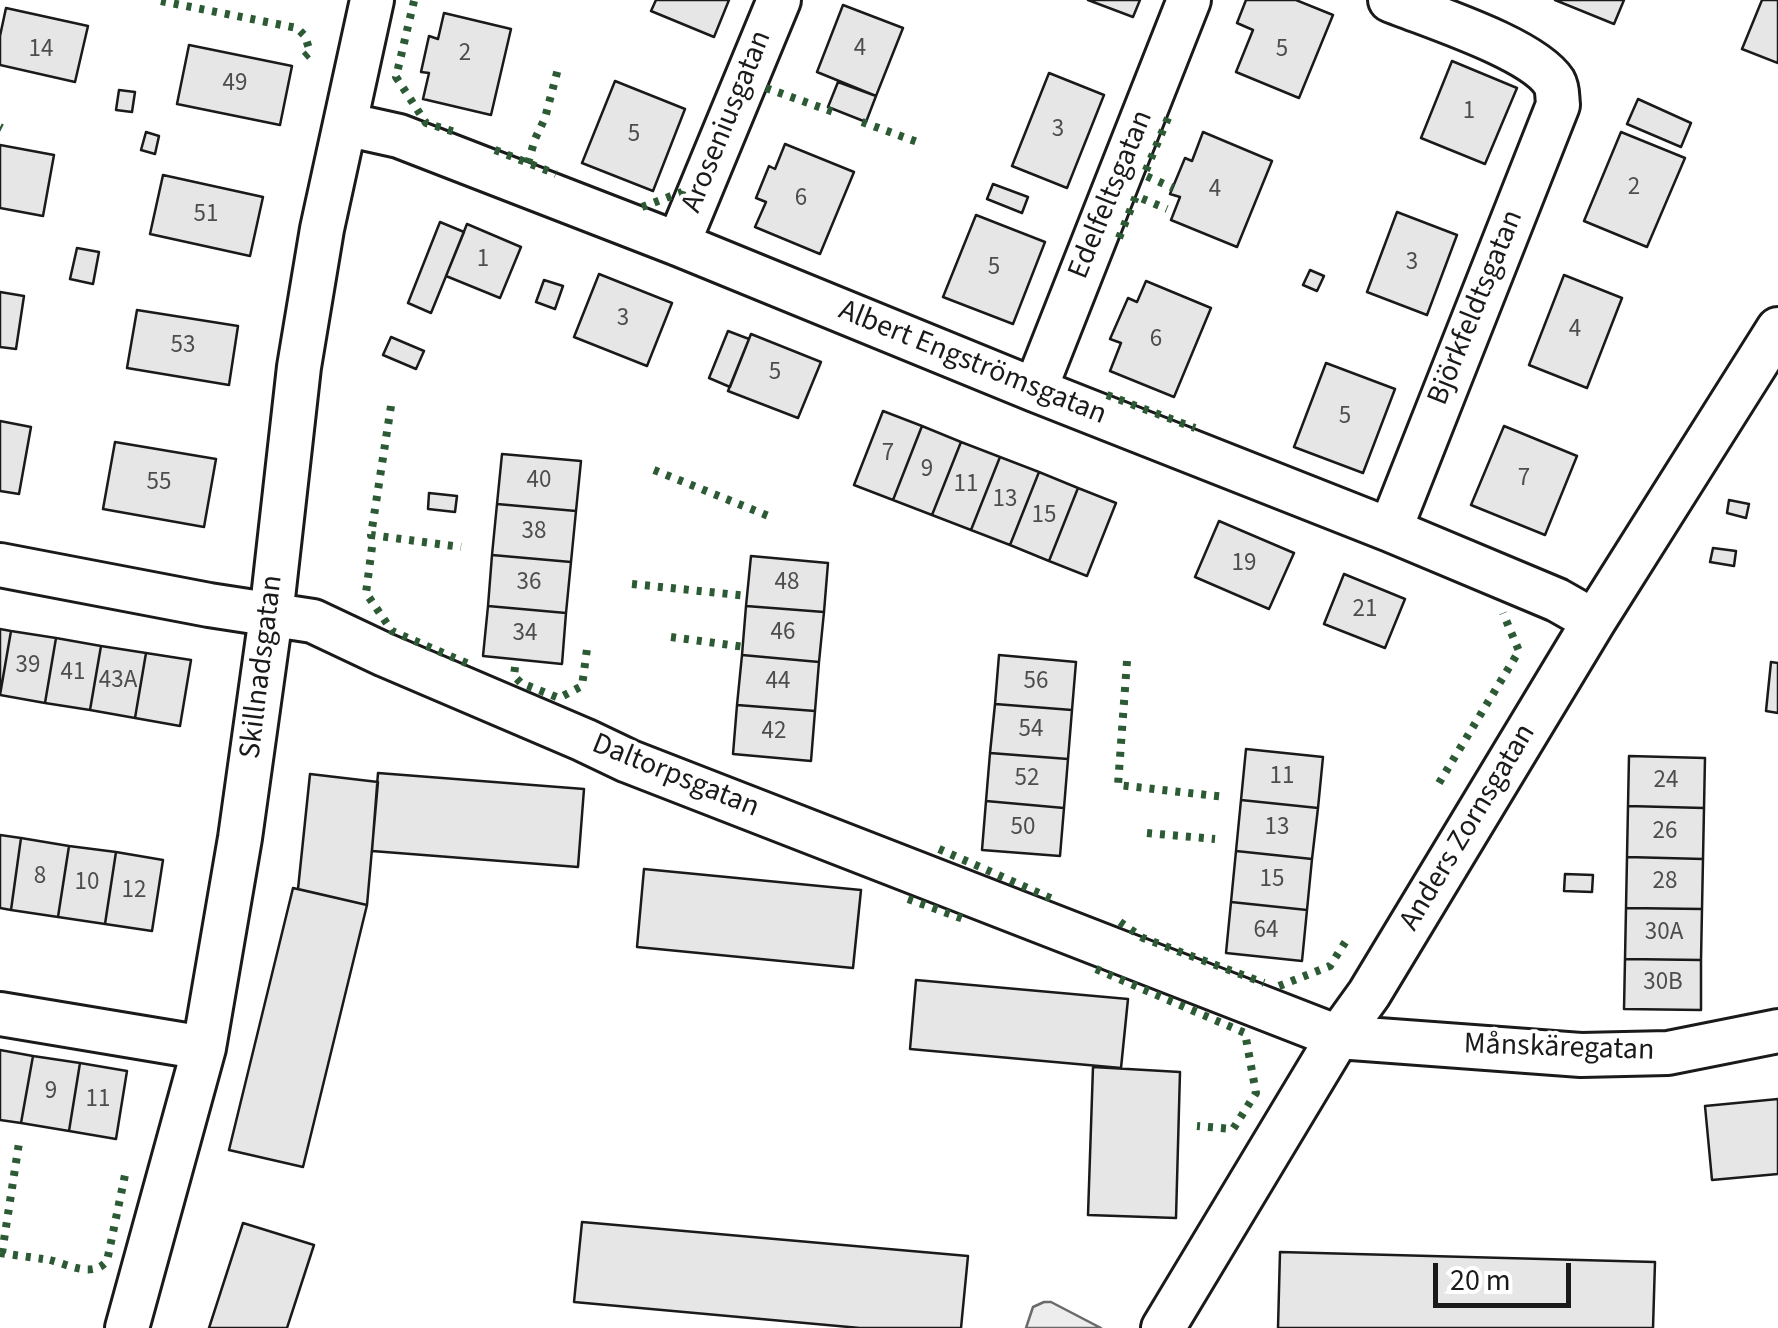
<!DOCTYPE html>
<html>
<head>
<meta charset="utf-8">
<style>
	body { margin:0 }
	#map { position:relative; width:1778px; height:1328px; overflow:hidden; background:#fff; font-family:"Source Sans 3",sans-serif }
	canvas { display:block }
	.scale { position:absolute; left:1433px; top:1263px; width:138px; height:45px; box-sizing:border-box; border:5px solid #1a1a1a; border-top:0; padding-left:12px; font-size:30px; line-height:35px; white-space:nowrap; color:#1a1a1a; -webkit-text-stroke:8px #fff; paint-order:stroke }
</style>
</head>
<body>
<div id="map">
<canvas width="1778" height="1328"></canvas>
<div class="scale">20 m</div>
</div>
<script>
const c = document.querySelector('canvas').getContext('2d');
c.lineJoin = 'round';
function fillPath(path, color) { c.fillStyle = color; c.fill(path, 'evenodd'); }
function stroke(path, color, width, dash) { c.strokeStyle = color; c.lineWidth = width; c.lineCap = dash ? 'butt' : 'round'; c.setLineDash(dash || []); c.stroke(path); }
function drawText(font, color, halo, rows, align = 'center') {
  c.font = font + ' "Source Sans 3",sans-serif'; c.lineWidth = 8; c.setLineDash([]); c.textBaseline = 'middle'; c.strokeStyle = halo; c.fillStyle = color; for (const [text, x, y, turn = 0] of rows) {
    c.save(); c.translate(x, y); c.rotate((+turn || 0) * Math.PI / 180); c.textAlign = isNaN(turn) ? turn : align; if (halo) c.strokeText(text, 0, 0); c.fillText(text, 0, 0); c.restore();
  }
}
const green = new Path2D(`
	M1044,1302H1051L1101,1328H1026L1033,1307Z`);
fillPath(green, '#ededed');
stroke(green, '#6a6a6a', 2.5);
const building = new Path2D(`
	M656,0H729L714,37L651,11Z
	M1088,0H1140L1133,17Z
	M1246,0H1296L1333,15L1299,98L1236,72L1253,30L1237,23Z
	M1555,0H1624L1614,24Z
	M1762,0H1778V63L1742,49Z
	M843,5L903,28L876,96L817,72Z
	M6,8L88,26L75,82L0,65V36Z
	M444,13L511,29L491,115L423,99L429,73L421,72L429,36L438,39Z
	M189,45L292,66L280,125L177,104Z
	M1452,61L1517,88L1485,164L1421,138Z
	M1049,73L1104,95L1067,188L1012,166Z
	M615,81L685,109L653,191L582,163Z
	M838,82L876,96L866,122L828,107Z
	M119,90L135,92L132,112L116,110Z
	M1638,99L1691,123L1681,147L1627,124Z
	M146,132L159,136L155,154L141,150Z
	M1203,132L1272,161L1237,247L1171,220L1180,197L1170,194L1185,158L1192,161Z
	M1621,132L1685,158L1647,247L1584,221Z
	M785,144L854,172L820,254L755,227L766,202L756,198L769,166L775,169Z
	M0,145L54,155L43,216L0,208Z
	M163,175L263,197L250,256L150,234Z
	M993,184L1028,197L1022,213L987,199Z
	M1397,212L1457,235L1427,315L1367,292Z
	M976,215L1045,242L1013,324L943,297Z
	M440,222L464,232L431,313L408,303Z
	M467,224L521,247L500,298L446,276Z
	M77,248L99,252L93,284L70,279Z
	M1310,270L1324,276L1317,291L1303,285Z
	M599,274L672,303L647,366L574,337Z
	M1564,275L1622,298L1587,388L1529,365Z
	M544,280L563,286L555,309L536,302Z
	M1146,281L1211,308L1174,397L1110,371L1121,343L1110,339L1128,298L1137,302Z
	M0,292L24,296L16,349L0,347Z
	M137,310L238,326L229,385L127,368Z
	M728,331L749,339L730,387L709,378Z
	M751,334L821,362L798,418L728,391Z
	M391,337L424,351L416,369L383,355Z
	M1326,363L1395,389L1363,473L1294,447Z
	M883,411L922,426L893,500L854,485Z
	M0,421L31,427L19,494L0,491Z
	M922,426L961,442L932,515L893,500Z
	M1504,426L1577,456L1545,535L1471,505Z
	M115,442L216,459L204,527L103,509Z
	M961,442L1000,457L971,530L932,515Z
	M502,454L581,461L576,511L497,504Z
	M1000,457L1039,472L1010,545L971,530Z
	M1039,472L1078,488L1049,561L1010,545Z
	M1078,488L1116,503L1087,576L1049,561Z
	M429,493L457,496L455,512L428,509Z
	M1729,500L1749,504L1746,518L1727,513Z
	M497,504L576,511L571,562L492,555Z
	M1219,521L1294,553L1269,609L1195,577Z
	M1713,548L1736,551L1734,566L1710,562Z
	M492,555L571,562L566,613L488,606Z
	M751,556L828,563L824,612L746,606Z
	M1344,574L1405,599L1385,648L1324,624Z
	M488,606L566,613L562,664L483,656Z
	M746,606L824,612L819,662L742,655Z
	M0,629L11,631L0,695Z
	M11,631L56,638L45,703L0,695Z
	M56,638L101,646L90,710L45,703Z
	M101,646L146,653L135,718L90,710Z
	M146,653L191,660L180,726L135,718Z
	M742,655L819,662L815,711L737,705Z
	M999,655L1076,662L1072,710L995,704Z
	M1771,662L1778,663V713L1766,711Z
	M995,704L1072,710L1068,759L990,753Z
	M737,705L815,711L811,761L733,754Z
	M1246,749L1323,757L1318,808L1241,800Z
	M990,753L1068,759L1064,808L986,801Z
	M1629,756L1705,758L1704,808L1628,806Z
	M378,773L584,789L578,867L372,851Z
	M310,774L378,782L367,905L298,889Z
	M1241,800L1318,808L1312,859L1236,851Z
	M986,801L1064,808L1060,856L982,850Z
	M1628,806L1704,808L1703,859L1627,857Z
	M0,835L21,838L11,910L0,908Z
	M21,838L69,846L58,917L11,910Z
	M69,846L116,852L105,924L58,917Z
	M1236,851L1312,859L1307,910L1231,902Z
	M116,852L163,860L152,931L105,924Z
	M1627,857L1703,859L1702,909L1626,908Z
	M644,869L861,890L853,968L637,947Z
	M1565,874L1593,875L1592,892L1564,891Z
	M293,888L367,905L303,1167L229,1150Z
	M1231,902L1307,910L1302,961L1226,953Z
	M1626,908L1702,909L1701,960L1625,959Z
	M1625,959L1701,960V1010L1624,1009Z
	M916,980L1128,999L1121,1068L910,1049Z
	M0,1050L33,1056L21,1123L0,1120Z
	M33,1056L80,1063L69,1131L21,1123Z
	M80,1063L127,1071L116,1139L69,1131Z
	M1093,1067L1180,1072L1176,1218L1088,1215Z
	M1778,1099V1174L1712,1180L1705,1106Z
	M582,1222L968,1256L961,1328H860L574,1302Z
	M243,1223L314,1245L287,1328H209Z
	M1280,1252L1655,1262L1653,1328H1278Z`);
fillPath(building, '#e6e6e6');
stroke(building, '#1a1a1a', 2.5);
const minor = new Path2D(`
	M345,124L399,136L678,244L1035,390L1390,530L1557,600L1594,621
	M678,244L779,0
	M1035,390L1189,0
	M1390,530L1558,105C1557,96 1558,89 1554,82C1532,48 1429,16 1390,0
	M0,565L209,605L313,621L385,655L584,740L628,761L1338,1037L1581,1055L1668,1053L1778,1031
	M0,1014L204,1048
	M127,1328L204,1048L240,838L271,616L299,367L322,229L372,0
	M1163,1328L1338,1037L1369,994L1594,621L1778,329`);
stroke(minor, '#1a1a1a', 48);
stroke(minor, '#fff', 42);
stroke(new Path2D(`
	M161,1L297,28L305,36L310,52L303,58
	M414,1L396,77L426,123L458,133
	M766,88L839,114
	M1168,118L1144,175L1173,188
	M862,122L923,144
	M0,127L2,128
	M495,150L556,174
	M528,163L535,139L545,118L559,65
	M642,207L682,192L683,189
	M1119,238L1136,196L1167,209
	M1107,395L1195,428
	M391,406L371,535L461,547
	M654,470L771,517
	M372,547L366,593L392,631L471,665
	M632,584L748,596
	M671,637L745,647
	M1127,661L1118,785L1225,797
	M515,667L514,676L521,683L559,698L582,686L587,649
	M1439,783L1519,651L1503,613
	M1147,833L1215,839
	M939,849L1055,900
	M908,899L969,921
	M1120,922L1143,938L1264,983
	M1096,969L1245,1033L1256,1093L1233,1129L1197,1126
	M1279,986L1330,966L1346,941
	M0,1253L43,1259
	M2,1253L19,1143
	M50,1260C69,1265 93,1278 107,1261L125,1175`), '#2b5a34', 8, [5, 8]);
drawText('25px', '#4d4d4d', null, [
	["4",860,50],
	["14",41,51],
	["5",1282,51],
	["2",465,55],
	["49",235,85],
	["1",1469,113],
	["3",1058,131],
	["5",634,136],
	["2",1634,189],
	["4",1215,191],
	["6",801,200],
	["51",206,216],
	["1",483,261],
	["3",1412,264],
	["5",994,269],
	["3",623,320],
	["4",1575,331],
	["6",1156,341],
	["53",183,347],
	["5",775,374],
	["5",1345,418],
	["7",888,455],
	["9",927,471],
	["7",1524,480],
	["40",539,482],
	["55",159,484],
	["11",966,486],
	["13",1005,501],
	["15",1044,517],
	["38",534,533],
	["19",1244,565],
	["36",529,584],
	["48",787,584],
	["21",1365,611],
	["46",783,634],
	["34",525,635],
	["39",28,667],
	["41",73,674],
	["43A",118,682],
	["44",778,683],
	["56",1036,683],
	["54",1031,731],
	["42",774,733],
	["11",1282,778],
	["52",1027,780],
	["24",1666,782],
	["50",1023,829],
	["13",1277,829],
	["26",1665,833],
	["8",40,878],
	["15",1272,881],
	["28",1665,883],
	["10",87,884],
	["12",134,892],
	["64",1266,932],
	["30A",1664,934],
	["30B",1663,984],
	["9",51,1093],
	["11",98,1101]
]);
drawText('30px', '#1a1a1a', '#fff', [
	["Aroseniusgatan",728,122,-68],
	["Edelfeltsgatan",1112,195,-68],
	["Björkfeldtsgatan",1477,308,-68],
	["Albert Engströmsgatan",972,364,22],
	["Skillnadsgatan",263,667,-83],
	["Daltorpsgatan",675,777,22],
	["Anders Zornsgatan",1469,828,-59],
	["Månskäregatan",1559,1049,2]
]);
</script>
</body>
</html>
